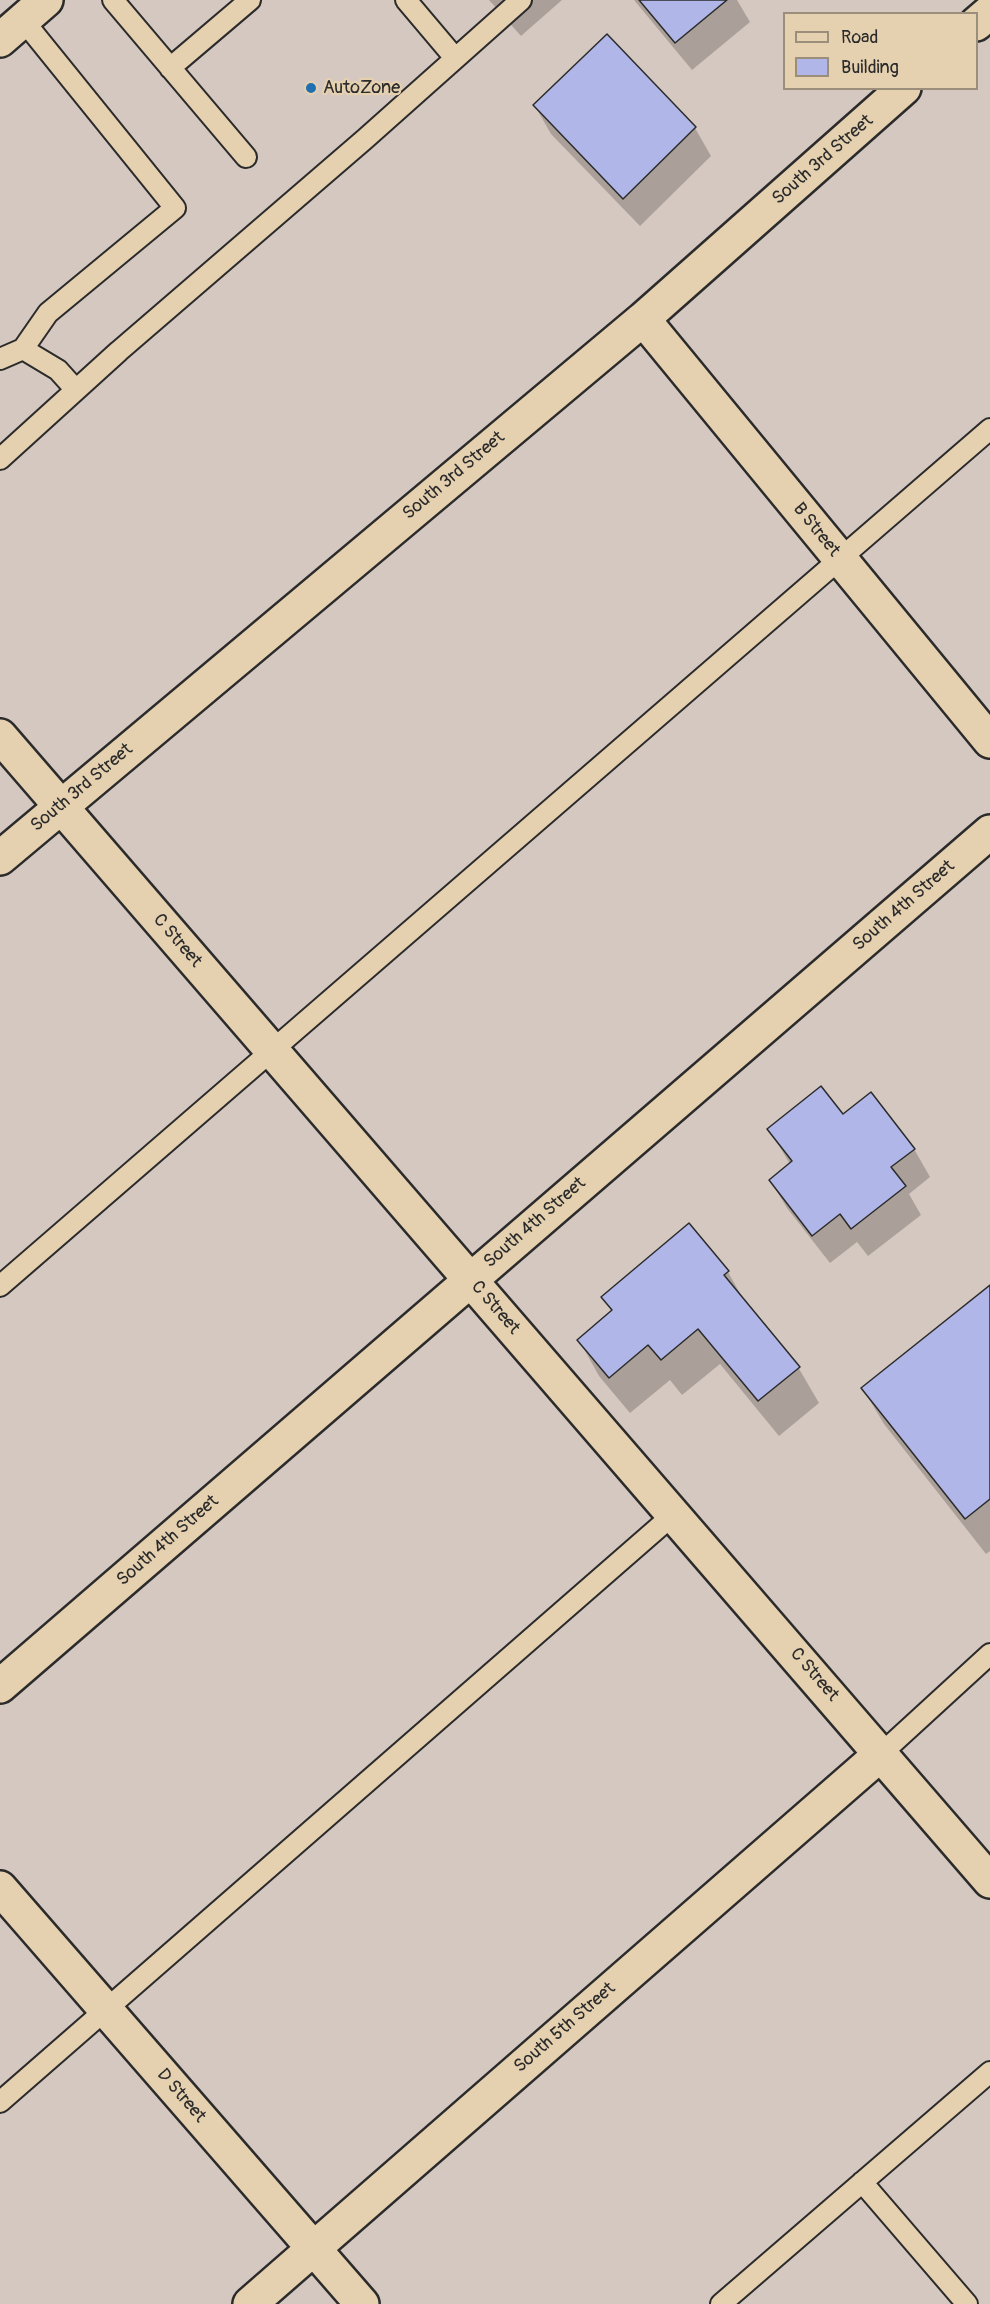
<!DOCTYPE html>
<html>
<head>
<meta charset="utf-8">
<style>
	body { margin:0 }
	#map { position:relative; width:990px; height:2304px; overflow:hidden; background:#d5c8c0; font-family:Pangolin,sans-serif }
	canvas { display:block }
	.legend { position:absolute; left:783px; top:12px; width:195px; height:78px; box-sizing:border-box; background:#e5d0af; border:2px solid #9b8e7a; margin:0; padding:8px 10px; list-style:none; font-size:18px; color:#2b2b2b }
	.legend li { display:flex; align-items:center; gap:12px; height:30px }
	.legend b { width:30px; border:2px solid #9b8e7a }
</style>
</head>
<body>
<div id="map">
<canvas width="990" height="2304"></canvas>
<ul class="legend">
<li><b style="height:8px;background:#e5d0af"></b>Road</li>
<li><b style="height:16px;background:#b0b7e8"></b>Building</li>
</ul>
</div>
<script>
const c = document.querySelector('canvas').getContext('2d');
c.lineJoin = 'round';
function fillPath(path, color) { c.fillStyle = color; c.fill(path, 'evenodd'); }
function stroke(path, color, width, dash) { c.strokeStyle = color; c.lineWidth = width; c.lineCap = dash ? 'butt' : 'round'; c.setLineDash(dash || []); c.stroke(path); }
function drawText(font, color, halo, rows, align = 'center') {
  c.font = font + ' Pangolin,sans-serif'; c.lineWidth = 4.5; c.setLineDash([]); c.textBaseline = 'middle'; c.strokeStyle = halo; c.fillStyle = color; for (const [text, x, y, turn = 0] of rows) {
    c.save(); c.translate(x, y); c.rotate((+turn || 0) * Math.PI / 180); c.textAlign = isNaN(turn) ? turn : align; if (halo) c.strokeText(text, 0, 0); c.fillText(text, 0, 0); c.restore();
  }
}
fillPath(new Path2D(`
	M489,0H562L521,36Z
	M634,0H737L750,22L692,70Z
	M607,36L695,128L711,156L640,226L551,134L535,106Z
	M842,1116L914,1149L930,1177L909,1194L921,1215L868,1256L857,1242L830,1263L787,1208L770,1180L790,1164L769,1129Z
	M728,1272L747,1306L798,1367L819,1403L779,1436L720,1364L682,1395L670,1380L630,1413L599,1376L579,1340L612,1312L603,1297Z
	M990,1287V1551L986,1554L884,1424L863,1389Z`), '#0003');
const building = new Path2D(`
	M639,0H727L675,43Z
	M607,34L696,127L623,199L533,105Z
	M821,1086L843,1114L871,1092L915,1149L891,1167L906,1186L851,1229L840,1214L812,1236L769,1180L792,1161L767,1129Z
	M689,1223L729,1271L724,1275L800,1367L758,1401L698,1329L661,1360L648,1345L609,1378L577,1340L612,1310L601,1297Z
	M990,1285V1499L965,1519L861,1388Z`);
fillPath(building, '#b0b7e8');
stroke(building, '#2b2b2b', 1.5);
const service = new Path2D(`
	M113,0L246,157
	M406,0L455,58
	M170,68L250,0
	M23,349L48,313L175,208L23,20
	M0,359L23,349L58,370L76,390
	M0,459L119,351L365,139L521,0
	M0,1286L990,429
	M882,1753L990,1654
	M0,2102L674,1514
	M862,2182L967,2304
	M721,2304L990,2072`);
const minor = new Path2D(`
	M976,24L990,12
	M643,319L990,741
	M0,736L990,1881
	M0,858L643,319L904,88
	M0,1686L990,832
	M0,1888L362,2304
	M250,2304L882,1753`);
const primary = new Path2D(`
	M0,40L46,0`);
stroke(service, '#2b2b2b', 24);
stroke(minor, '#2b2b2b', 38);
stroke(primary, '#2b2b2b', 38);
stroke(service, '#e5d0af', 20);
stroke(minor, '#e5d0af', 33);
stroke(primary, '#e5d0af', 33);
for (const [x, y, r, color] of [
	[311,88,6,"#1f6fb2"]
]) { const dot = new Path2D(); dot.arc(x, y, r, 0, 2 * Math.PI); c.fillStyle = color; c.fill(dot); stroke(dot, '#e5d0af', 2); }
drawText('18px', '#2b2b2b', '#e5d0af', [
	["AutoZone",323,88]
], 'left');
drawText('18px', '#2b2b2b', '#e5d0af', [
	["South 3rd Street",823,160,-41],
	["South 3rd Street",454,476,-40],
	["B Street",816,530,51],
	["South 3rd Street",82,788,-40],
	["South 4th Street",904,906,-41],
	["C Street",177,941,49],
	["South 4th Street",535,1223,-41],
	["C Street",495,1308,49],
	["South 4th Street",168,1541,-41],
	["C Street",814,1675,49],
	["South 5th Street",565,2028,-41],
	["D Street",181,2096,49]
]);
</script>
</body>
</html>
